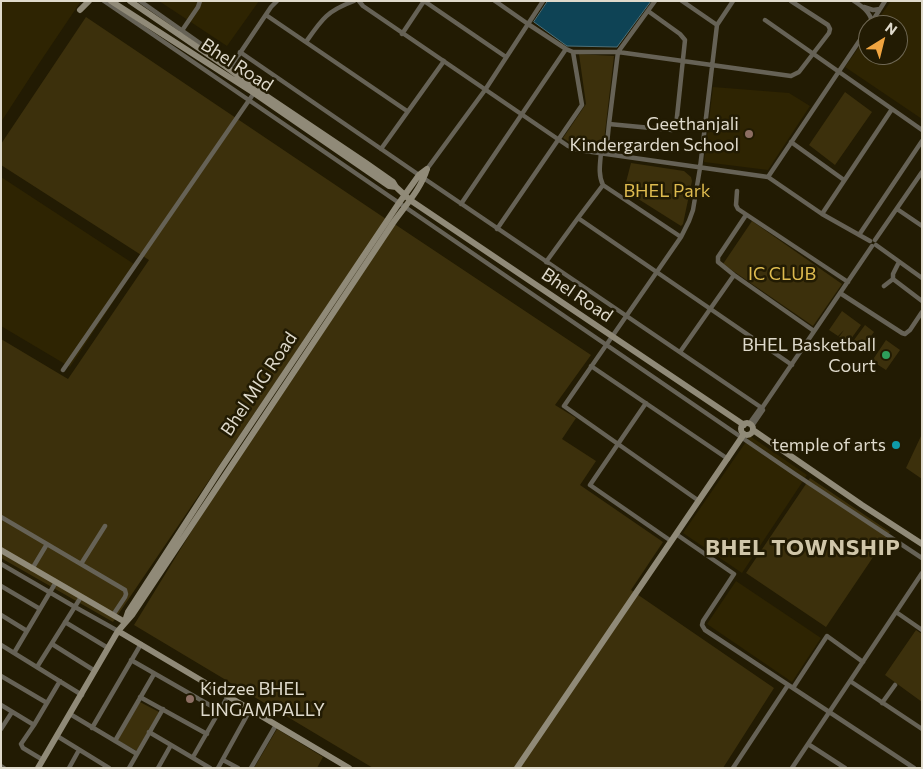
<!DOCTYPE html>
<html>
<head>
<meta charset="utf-8">
<style>
	body { margin:0 }
	#map { position:relative; width:923px; height:769px; overflow:hidden; background:#221b03; font-family:Commissioner,sans-serif }
	canvas { display:block }
	.frame { position:absolute; inset:0; border:2px solid #dfdacc; pointer-events:none }
	.north { position:absolute; left:858px; top:15px; width:50px; height:50px; box-sizing:border-box; background:#221b03; border:1px solid #6e6753; border-radius:50%; rotate:36deg; font-size:14px; font-weight:700; line-height:20px; text-align:center; color:#dfdacc }
	.north::after { content:''; display:block; margin:auto; width:18px; height:22px; background:#f1a540; clip-path:polygon(50% 0,100% 100%,50% 72%,0 100%) }
</style>
</head>
<body>
<div id="map">
<canvas width="923" height="769"></canvas>
<div class="frame"></div>
<div class="north">N</div>
</div>
<script>
const c = document.querySelector('canvas').getContext('2d');
c.lineJoin = 'round';
function fillPath(path, color) { c.fillStyle = color; c.fill(path, 'evenodd'); }
function stroke(path, color, width, dash) { c.strokeStyle = color; c.lineWidth = width; c.lineCap = dash ? 'butt' : 'round'; c.setLineDash(dash || []); c.stroke(path); }
function drawText(font, color, halo, rows, align = 'center') {
  c.font = font + ' Commissioner,sans-serif'; c.lineWidth = 5; c.setLineDash([]); c.textBaseline = 'middle'; c.strokeStyle = halo; c.fillStyle = color; for (const [text, x, y, turn = 0] of rows) {
    c.save(); c.translate(x, y); c.rotate((+turn || 0) * Math.PI / 180); c.textAlign = isNaN(turn) ? turn : align; if (halo) c.strokeText(text, 0, 0); c.fillText(text, 0, 0); c.restore();
  }
}
fillPath(new Path2D(`
	M1,1H81L38,65L1,122Z
	M159,1H259L227,46Z
	M891,1H922V119L845,67L868,34V55H898V25H874Z
	M713,87L789,93L810,106L768,170L704,162Z
	M1,177L137,266L70,367L1,326Z
	M750,436L807,475L742,573L683,533Z
	M736,581L821,638L792,682L707,624Z`), '#2e2402');
fillPath(new Path2D(`
	M86,17L386,219L113,622L1,558V339L68,379L149,260L1,165V144Z
	M579,54L614,56L603,149L574,145L563,138L586,104Z
	M845,92L872,112L835,165L809,145Z
	M631,163L684,171L691,177L692,181L683,224L681,226L624,190Z
	M752,221L842,284L813,326L723,264Z
	M393,223L591,355L555,405L576,418L562,439L596,461L580,485L663,542L631,590L774,688L723,768H373L134,625L226,475Z
	M842,311L861,325L848,343L839,337L844,330L838,336L829,330Z
	M865,325L874,332L860,351L851,344Z
	M886,340L900,350L886,370L872,361Z
	M922,434V479L906,468Z
	M810,478L890,532L826,627L746,573Z
	M916,630L922,634V702L885,675Z
	M140,702L159,712L137,751L117,740Z
	M277,729L323,757L317,768H254Z`), '#3c300c');
const water = new Path2D(`
	M548,1H651L617,47L567,46L534,22Z`);
fillPath(water, '#0e4355');
stroke(water, '#4d7079', 1);
stroke(new Path2D(`
	M104,1L795,474L922,558
	M140,1L231,65
	M359,1L363,6L568,146L578,150L768,177L822,214L870,241
	M424,1L506,57
	M495,1L528,24L566,49L573,52H618L791,76L799,72L829,33L830,29L828,25L791,1
	M682,1L717,25
	M854,1C863,7 870,12 872,22
	M864,7L873,10L880,9
	M266,15L407,111
	M765,20L922,130
	M870,25L885,1
	M181,32L198,7L200,1
	M402,34L424,1
	M306,42C322,19 327,11 354,1
	M240,52L419,175L762,408
	M230,68L271,7L277,1
	M609,124L672,130L676,126L685,40L680,34L648,11
	M791,142L844,180
	M381,149L444,61
	M601,153C600,164 598,175 603,185L681,237
	M606,154L609,124L618,52L655,1
	M427,169L485,90L543,1
	M768,177L868,28
	M737,191L736,205L738,209L848,282
	M461,204L566,49
	M897,209L922,226
	M822,214L892,109
	M746,215L718,257V262L734,275L814,331
	M578,218L603,185
	M497,229L582,105L573,52
	M859,235L922,141
	M875,240L922,172
	M876,245L922,278
	M546,262L578,218L792,365
	M899,262L893,274V279L922,301
	M884,286L893,279
	M840,293L902,333L905,334L910,330L922,312
	M680,352L734,275
	M591,366L728,459
	M63,370L254,93
	M646,403L590,485L671,541
	M749,424L759,410
	M752,426L763,410L762,408L872,246
	M699,501L564,406L681,237L689,221L693,210L700,168L717,25L733,1
	M1,517L125,590L126,594L125,597L113,615
	M676,534L734,574L703,621L702,625L705,630L914,768
	M1,564L75,607L118,631
	M81,564L105,526
	M32,569L47,544
	M1,586L40,609
	M896,612L922,630
	M1,615L27,631
	M65,622L108,648
	M52,644L95,671
	M1,645L82,695
	M14,653L56,582
	M131,660L220,711
	M37,667L81,597
	M1,676L47,703
	M850,681L922,729
	M793,688L827,636L863,662
	M140,697L207,734
	M882,703L895,685
	M1,705L34,725
	M70,714L137,754
	M92,728L141,644
	M1,729L12,712
	M149,732L210,768
	M57,736L109,768
	M115,741L154,674
	M808,744L845,768
	M193,757L228,696
	M43,760L23,748L21,744L34,725L60,681
	M223,760L238,768
	M1,766L4,768
	M69,768L79,750
	M129,768L163,709
	M158,768L171,745
	M218,768L250,710
	M251,768L276,725
	M733,768L788,685
	M792,768L922,573`), '#666256', 4.5);
stroke(new Path2D(`
	M111,1L254,93L389,186L396,187
	M130,1L225,66L259,91L366,163L393,182L396,187L410,200L744,425
	M80,10L89,1
	M741 429a6 6 0 1 1 12 0a6 6 0 1 1-12 0Z
	M753,430L862,505L922,544
	M1,550L125,622
	M125,621L128,612L220,470L399,203L419,175L427,169
	M118,631L349,768
	M38,768L118,631L132,615L393,223C405,206 421,189 427,169
	M517,768L744,434`), '#908a78', 6);
for (const [x, y, r, color] of [
	[749,134,5,"#8d6e63"],
	[886,355,5,"#2e9e5b"],
	[896,445,5,"#0f9aa8"],
	[190,699,5,"#8d6e63"]
]) { const dot = new Path2D(); dot.arc(x, y, r, 0, 2 * Math.PI); c.fillStyle = color; c.fill(dot); stroke(dot, '#221b03', 2); }
drawText('18px', '#dfdacc', '#221b03', [
	["Bhel Road",237,65,33],
	["Bhel Road",577,295,34],
	["Bhel MIG Road",259,384,-56]
]);
drawText('18px', '#dfdacc', '#221b03', [
	["Geethanjali",739,124],
	["Kindergarden School",739,145],
	["BHEL Basketball",876,345],
	["Court",876,366],
	["temple of arts",886,445],
	["Kidzee BHEL",200,689,"left"],
	["LINGAMPALLY",200,710,"left"]
], 'right');
drawText('18px', '#debb4f', '#221b03', [
	["BHEL Park",667,191],
	["IC CLUB",782,274]
]);
c.letterSpacing = '1px';
drawText('bold 22px', '#d0c6a9', '#221b03', [
	["BHEL TOWNSHIP",803,548]
]);
c.letterSpacing = '0px';
</script>
</body>
</html>
